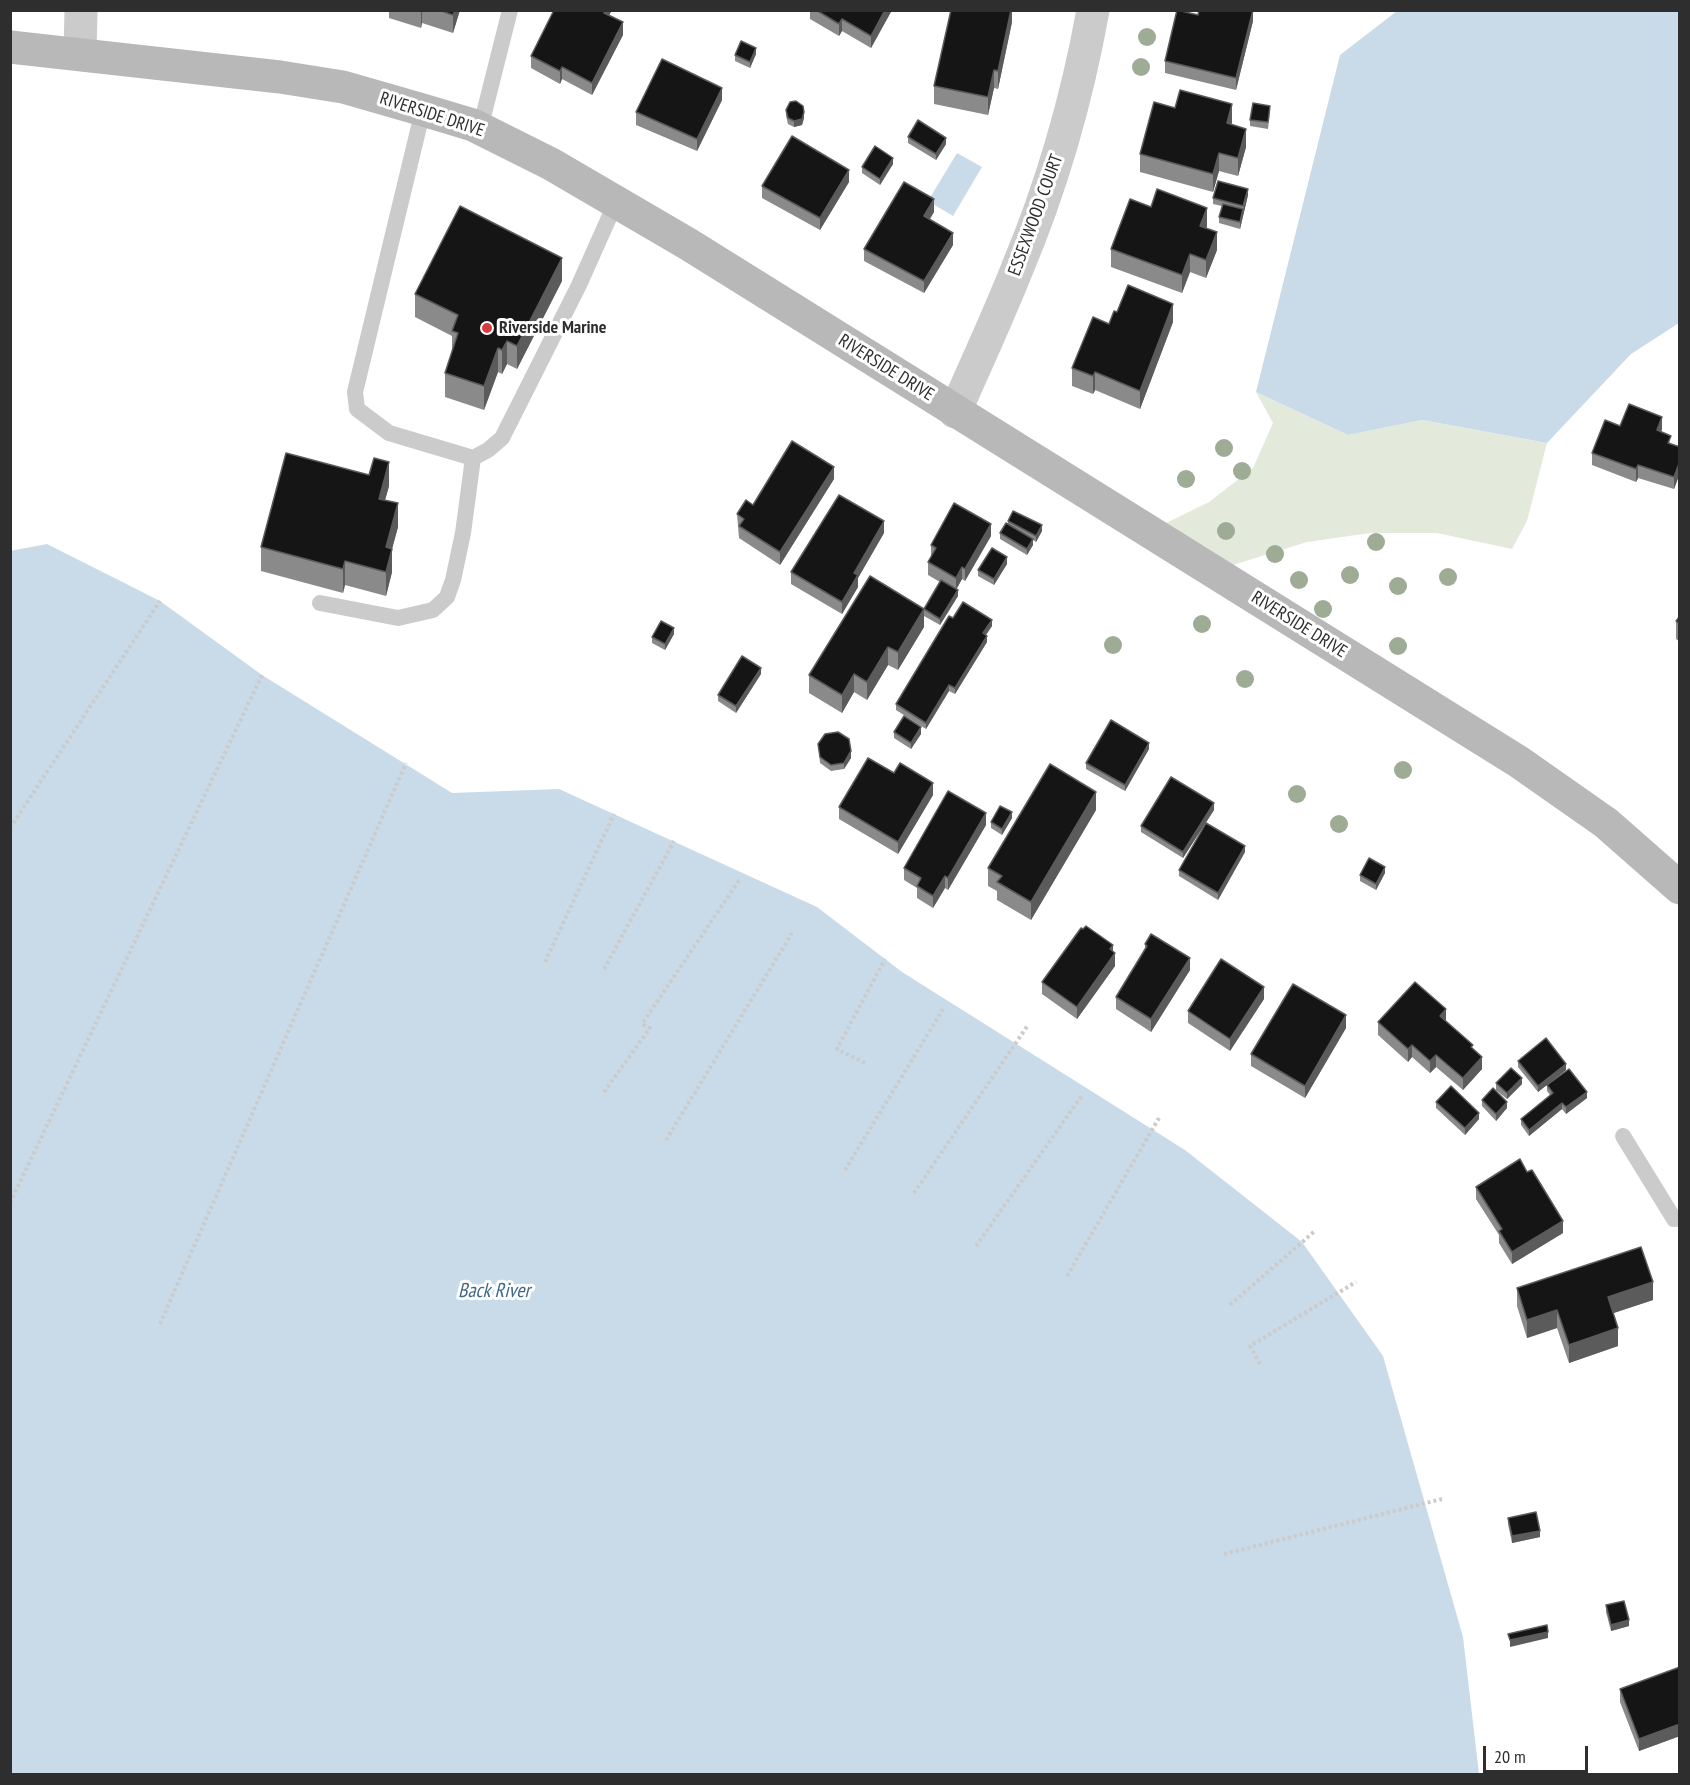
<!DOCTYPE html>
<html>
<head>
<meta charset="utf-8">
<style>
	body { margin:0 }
	#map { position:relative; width:1690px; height:1785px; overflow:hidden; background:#fff; font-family:"PT Sans Narrow",sans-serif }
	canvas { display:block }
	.frame { position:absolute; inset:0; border:12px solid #2e2e2e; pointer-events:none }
	.scale { position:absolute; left:1483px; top:1746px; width:105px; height:27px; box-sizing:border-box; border:3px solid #2e2e2e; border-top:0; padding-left:8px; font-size:18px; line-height:21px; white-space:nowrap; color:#2e2e2e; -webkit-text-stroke:4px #fff; paint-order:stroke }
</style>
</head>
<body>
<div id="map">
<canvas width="1690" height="1785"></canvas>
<div class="frame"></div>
<div class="scale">20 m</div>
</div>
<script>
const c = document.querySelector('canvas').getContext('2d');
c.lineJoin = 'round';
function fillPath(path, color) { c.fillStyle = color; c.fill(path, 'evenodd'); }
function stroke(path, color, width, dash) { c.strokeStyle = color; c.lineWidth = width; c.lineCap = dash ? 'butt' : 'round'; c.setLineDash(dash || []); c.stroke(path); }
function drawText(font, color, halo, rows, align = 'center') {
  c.font = font + ' "PT Sans Narrow",sans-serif'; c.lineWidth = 6; c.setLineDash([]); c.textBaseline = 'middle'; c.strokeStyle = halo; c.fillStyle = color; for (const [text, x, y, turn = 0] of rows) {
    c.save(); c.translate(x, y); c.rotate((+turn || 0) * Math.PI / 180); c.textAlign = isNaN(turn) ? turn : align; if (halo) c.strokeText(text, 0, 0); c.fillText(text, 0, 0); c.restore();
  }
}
fillPath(new Path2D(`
	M1256,392L1348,435L1422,420L1547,443L1527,521L1512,549L1437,533H1370L1307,542L1230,566L1162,525L1209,502L1253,468L1273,423Z`), '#e3eadc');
fillPath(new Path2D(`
	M1397,11H1679V323L1631,354L1547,443L1422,420L1348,435L1256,392L1340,55Z
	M957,153L982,167L953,216L928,201Z
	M47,544L160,601L262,675L452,793L559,789L817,907L902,972L1185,1150L1302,1242L1383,1356L1463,1637L1479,1774H11L10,551Z`), '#c9dbe9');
stroke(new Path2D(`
	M10,828L160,601
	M545,962L614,814
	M604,969L674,841
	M865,1063L837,1049L885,959
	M604,1092L650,1028L642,1024L740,879
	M666,1140L792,933
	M845,1170L943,1009
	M914,1193L1028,1025
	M10,1203L262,675
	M976,1246L1083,1094
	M1067,1276L1159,1118
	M1230,1305L1316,1230
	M160,1324L406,763
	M1260,1364L1250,1346L1356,1282
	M1224,1554L1442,1499`), '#cbcbcb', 4, [3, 3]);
stroke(new Path2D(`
	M423,110L355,392L357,409L389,433L473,458
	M480,129L510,10
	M320,603L398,618L433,610L447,597L453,580L463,533L473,458L488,450L502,438L579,285L616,202
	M1623,1136L1674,1219L1680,1218`), '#cbcbcb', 16);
stroke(new Path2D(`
	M80,54L81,10
	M955,412C976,364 998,317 1017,269C1052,186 1077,99 1093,10`), '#cbcbcb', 33);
stroke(new Path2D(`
	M10,47L280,77L343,87L423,110L473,125L551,164L688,244L1519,762L1606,823L1680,888`), '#b8b8b8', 33);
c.fillStyle = '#9eab95';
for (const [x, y] of [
	[1147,37],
	[1141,67],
	[1224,448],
	[1242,471],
	[1186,479],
	[1226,531],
	[1376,542],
	[1275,554],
	[1350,575],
	[1448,577],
	[1299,580],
	[1398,586],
	[1323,609],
	[1202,624],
	[1113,645],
	[1398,646],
	[1245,679],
	[1403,770],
	[1297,794],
	[1339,824]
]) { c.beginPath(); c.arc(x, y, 9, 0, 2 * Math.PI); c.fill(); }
fillPath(new Path2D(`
	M385,10H460L453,33L422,23L421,28L389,18V12Z
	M611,10L609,15L623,35L592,95L562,79L560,84L531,68V56Z
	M810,10H892L871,48L842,31L839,36L810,19Z
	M1012,10V22L998,89L994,88L988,115L934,104V86Z
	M1253,10V21L1236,90L1165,73V61L1198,15Z
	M756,54L750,68L735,61V55Z
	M722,100L697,151L636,125V112Z
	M1175,108L1232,122V125L1246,147L1238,176L1219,171L1213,192L1140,172V154Z
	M786,110L804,118L802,125L794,127L788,124L786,116Z
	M1270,112L1268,129L1250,126V120Z
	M908,137L946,144L936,160L908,143Z
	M893,164L880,185L862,173V167Z
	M849,182L820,230L762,198V186Z
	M1248,195L1240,229L1219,223V217L1222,206L1213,204V198Z
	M1151,207L1207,226L1206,228L1217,250L1206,278L1190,272L1182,293L1111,267V249Z
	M934,212L930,219L953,245L924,293L864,261V249Z
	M562,281L517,369L507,364L502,374L498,372L484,410L445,397V373L452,353V336L415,317V294Z
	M1173,322L1140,409L1095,390L1093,394L1072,386V368L1109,324Z
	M1620,426L1662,429L1661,432L1671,444L1680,447V473L1674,489L1638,478L1636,482L1592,465V453Z
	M834,479L780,565L739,538L737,514L753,505Z
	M389,486L385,500L398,527L392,549V572L386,596L345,585L343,593L261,571V547Z
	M1008,521L1042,531L1036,542L1033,540V545L1027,555L1000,539V533L1008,524Z
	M884,533L858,578V587L842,614L791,584V572Z
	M991,536L965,581L962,579L956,589L958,596L940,625L924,616V627L898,670L888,665L867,700L854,692L842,713L809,693V675L924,609L940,582L928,575V562L931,557V545Z
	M1007,564L994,585L978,576V570Z
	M1680,616V642L1676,639V621Z
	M953,618L992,626L986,635L987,642L955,694L949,691L926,729L896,710V704Z
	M674,634L665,650L652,643V637Z
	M761,674L736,713L718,701V695Z
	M894,732L921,734L911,749L894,738Z
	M818,744L851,758L844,769L831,771L820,763Z
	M1149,749L1125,791L1086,769V763Z
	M894,773L933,795L898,854L839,819V807Z
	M1096,810L1031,920L997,900V891L988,886V868Z
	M1214,810L1183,858L1141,832V826Z
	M1012,818L1002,835L991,828V822Z
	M986,825L948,890L945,888L933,908L917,898V888L904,880V868Z
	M1245,852L1218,900L1179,876V870Z
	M1385,873L1376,890L1360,881V875Z
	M1145,944L1190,970L1151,1032L1116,1009V997L1145,950Z
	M1113,952L1115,966L1077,1019L1042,994V982Z
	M1264,999L1230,1051L1188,1023V1011Z
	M1446,1021L1473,1049L1482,1069L1463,1090L1436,1067L1430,1073L1412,1057L1408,1062L1378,1035V1022Z
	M1346,1028L1305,1098L1251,1066V1054Z
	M1518,1061L1566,1070L1538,1092L1518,1067Z
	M1496,1083L1522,1084L1507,1099L1496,1090Z
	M1547,1085L1587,1098L1566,1114L1562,1109L1529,1136L1521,1125V1119L1550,1095L1547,1091Z
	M1482,1100L1507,1108L1496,1121L1482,1106Z
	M1436,1102L1479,1119L1465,1135L1436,1108Z
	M1476,1187L1563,1233L1512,1264L1499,1243V1235L1476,1199Z
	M1517,1288L1653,1300L1613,1313L1618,1346L1569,1363L1557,1328L1527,1338L1517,1306Z
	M1508,1518L1540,1537L1512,1543L1508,1524Z
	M1606,1605L1629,1626L1611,1631L1606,1612Z
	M1680,1667V1736L1639,1751L1620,1702V1689Z`), '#8a8a8a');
fillPath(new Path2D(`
	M421,10H422V23L421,28Z
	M455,10H460L453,33V15Z
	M605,10H611V12L604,25V13Z
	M885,10H892L871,48V36Z
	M1011,10H1012V22L998,89V71Z
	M1253,10V21L1236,90V78Z
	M842,19V31L839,36V24Z
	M623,22V35L592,95V83Z
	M756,48V54L750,68V62Z
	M562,67V79L560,84V71Z
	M994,70V88L988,115V97Z
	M722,88V100L697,151V139Z
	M1232,104V122L1227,141V123Z
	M804,112V118L802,125L794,127V121Z
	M1246,129V147L1238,176V158Z
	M946,138V144L936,160V154Z
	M1219,153V171L1213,192V174Z
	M893,158V164L880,185V179Z
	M849,170V182L820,230V218Z
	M1248,189V195L1240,229V222Z
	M934,199V212L924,228V216Z
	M1207,208V226L1200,244V226Z
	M1217,232V250L1206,278V260Z
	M953,233V245L924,293V281Z
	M1190,254V272L1182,293V275Z
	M562,258V281L517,369V346Z
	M1173,304V322L1140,409V391Z
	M507,341V364L502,374V350Z
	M498,348V372L484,410V386Z
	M1095,372V390L1093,394V376Z
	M1662,417V429L1657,443V430Z
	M1680,461V473L1674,489V477Z
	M389,462V486L379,522V499Z
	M1638,465V478L1636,482V469Z
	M834,467V479L780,565V552Z
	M398,503V527L392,549V572L386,596V547Z
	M884,521V533L858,578V587L842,614V602L854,573Z
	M991,524V536L965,581V569Z
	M1042,525V531L1036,542V536Z
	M1033,539V545L1027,555V549Z
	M1007,557V564L994,585V579Z
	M345,561V585L343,593V569Z
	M962,567V579L956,590V578Z
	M958,590V596L940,625V619Z
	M924,609V627L898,670V652Z
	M992,620V626L983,639V633Z
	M674,628V634L665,650V644Z
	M987,636V642L955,694V688Z
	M888,647V665L867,700V682Z
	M761,668V674L736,713V706Z
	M854,674V692L842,713V695Z
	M949,685V691L926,729V723Z
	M921,727V734L911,749V743Z
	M1149,743V749L1125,791V785Z
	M851,751V758L844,769V763Z
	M933,783V795L898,854V842Z
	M1096,792V810L1031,920V902Z
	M1214,803V810L1183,858V852Z
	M1012,812V818L1002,835V829Z
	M986,813V825L948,890V878Z
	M1245,846V852L1218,900V893Z
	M1385,867V873L1376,890V884Z
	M945,876V888L933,908V896Z
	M1113,945V957L1115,953V966L1077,1019V1007Z
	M1190,958V970L1151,1032V1019Z
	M1264,987V999L1230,1051V1039Z
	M1446,1009V1021L1440,1016Z
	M1346,1015V1028L1305,1098V1086Z
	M1412,1045V1057L1408,1062V1049Z
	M1436,1055V1067L1430,1073V1061Z
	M1482,1057V1069L1463,1090V1078Z
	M1566,1064V1070L1538,1092V1086Z
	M1522,1078V1084L1507,1099V1093Z
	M1587,1092V1098L1566,1114V1107Z
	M1507,1102V1108L1496,1121V1114Z
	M1562,1103V1109L1529,1136V1130Z
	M1479,1113V1119L1465,1135V1128Z
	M1563,1221V1233L1512,1264V1252Z
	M1653,1282V1300L1608,1315V1297Z
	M1557,1310V1328L1527,1338V1320Z
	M1618,1328V1346L1569,1363V1345Z
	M1540,1531V1537L1512,1543V1536Z
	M1629,1620V1626L1611,1631V1625Z
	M1548,1632V1638L1510,1647V1640Z
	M1680,1724V1736L1639,1751V1739Z`), '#5b5b5b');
const building = new Path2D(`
	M439,10H455L453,15Z
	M554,10H605L604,13L623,22L592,83L562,67L560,71L531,56Z
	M816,10H885L871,36L842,19L839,24Z
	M951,10H1011L998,71L994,70L988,97L934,86Z
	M1177,10L1198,15L1199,10H1253L1236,78L1165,61Z
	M741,41L756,48L750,62L735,55Z
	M662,59L722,88L697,139L636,112Z
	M1180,90L1232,104L1227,123L1246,129L1238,158L1219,153L1213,174L1140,154L1154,102L1175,108Z
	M796,101L803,106L804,112L802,119L794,121L788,118L786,110L790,102Z
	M1253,103L1270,106L1268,122L1250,120Z
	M918,120L946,138L936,154L908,137Z
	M792,136L849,170L820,218L762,186Z
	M875,146L893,158L880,179L862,167Z
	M1218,181L1248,189L1243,206L1213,198Z
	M904,182L934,199L924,216L953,233L924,281L864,249Z
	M1157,189L1207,208L1200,226L1217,232L1206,260L1190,254L1182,275L1111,249L1130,199L1151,207Z
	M1223,204L1243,209L1240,222L1219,217Z
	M460,206L562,258L517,346L507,341L502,350L498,348L484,386L445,373L458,333L452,331L458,315L415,294Z
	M1128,285L1173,304L1140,391L1095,372L1093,376L1072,368L1093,317L1109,324L1114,311L1117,312Z
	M1629,404L1662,417L1657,430L1671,436L1668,443L1680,447V461L1674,477L1638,465L1636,469L1592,453L1605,420L1620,426Z
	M792,441L834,467L780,552L739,526L744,519L737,514L746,500L753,505Z
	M286,453L369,475L374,458L389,462L379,499L398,503L386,547L392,549L386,572L345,561L343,569L261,547Z
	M839,495L884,521L854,573L858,575L842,602L791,572Z
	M954,503L991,524L965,569L962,567L956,578L928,562L936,548L931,545Z
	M1013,511L1042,525L1036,536L1008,521Z
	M1006,523L1033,539L1027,549L1000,533Z
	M992,548L1007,557L994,579L978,570Z
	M870,576L924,609L898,652L888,647L867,682L854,674L842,695L809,675Z
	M941,580L958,590L940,619L924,609Z
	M963,602L992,620L983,633L987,636L955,688L949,685L926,723L896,704L949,616L953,618Z
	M1680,616V624L1676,621Z
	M661,621L674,628L665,644L652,637Z
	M742,656L761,668L736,706L718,695Z
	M904,716L921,727L911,743L894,732Z
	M1111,720L1149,743L1125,785L1086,763Z
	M838,732L849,739L851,751L844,763L831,765L820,757L818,744L825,734Z
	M868,758L894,773L900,763L933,783L898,842L839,807Z
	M1050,764L1096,792L1031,902L997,882L1002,876L988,868Z
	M1171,777L1214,803L1183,852L1141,826Z
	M948,791L986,813L948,878L945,876L933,896L917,886L921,878L904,868Z
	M1000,806L1012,812L1002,829L991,822Z
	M1206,823L1245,846L1218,893L1179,870Z
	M1369,858L1385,867L1376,884L1360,875Z
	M1086,926L1113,945L1110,949L1115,953L1077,1007L1042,982L1081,928L1083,929Z
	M1151,934L1190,958L1151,1019L1116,997L1147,946L1145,944Z
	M1221,959L1264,987L1230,1039L1188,1011Z
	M1415,982L1446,1009L1440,1016L1473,1045L1471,1047L1482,1057L1463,1078L1436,1055L1430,1061L1412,1045L1408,1049L1378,1022Z
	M1293,984L1346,1015L1305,1086L1251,1054Z
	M1546,1038L1566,1064L1538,1086L1518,1061Z
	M1511,1068L1522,1078L1507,1093L1496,1083Z
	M1569,1069L1587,1092L1566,1107L1562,1103L1529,1130L1521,1119L1553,1093L1547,1085Z
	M1451,1086L1479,1113L1465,1128L1436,1102Z
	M1493,1088L1507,1102L1496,1114L1482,1100Z
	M1520,1159L1527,1172L1532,1170L1563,1221L1512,1252L1499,1231L1502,1229L1476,1187Z
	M1641,1247L1653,1282L1608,1297L1618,1328L1569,1345L1557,1310L1527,1320L1517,1288Z
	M1536,1512L1540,1531L1512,1536L1508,1518Z
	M1624,1601L1629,1620L1611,1625L1606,1605Z
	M1547,1625L1548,1632L1510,1640L1508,1634Z
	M1680,1667V1724L1639,1739L1620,1689Z`);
fillPath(building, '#151515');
stroke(building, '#5b5b5b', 1.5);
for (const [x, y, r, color] of [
	[487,328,6,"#da3a3e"]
]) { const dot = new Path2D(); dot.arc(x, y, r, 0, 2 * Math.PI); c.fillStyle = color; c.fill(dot); stroke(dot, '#fff', 2); }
drawText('18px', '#2e2e2e', '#fff', [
	["RIVERSIDE DRIVE",432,115,18],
	["ESSEXWOOD COURT",1036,215,-70],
	["RIVERSIDE DRIVE",886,368,32],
	["RIVERSIDE DRIVE",1299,625,32]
]);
drawText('bold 18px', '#2e2e2e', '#fff', [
	["Riverside Marine",499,328]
], 'left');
drawText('italic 20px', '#416a8a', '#fff', [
	["Back River",494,1291]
]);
</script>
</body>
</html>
